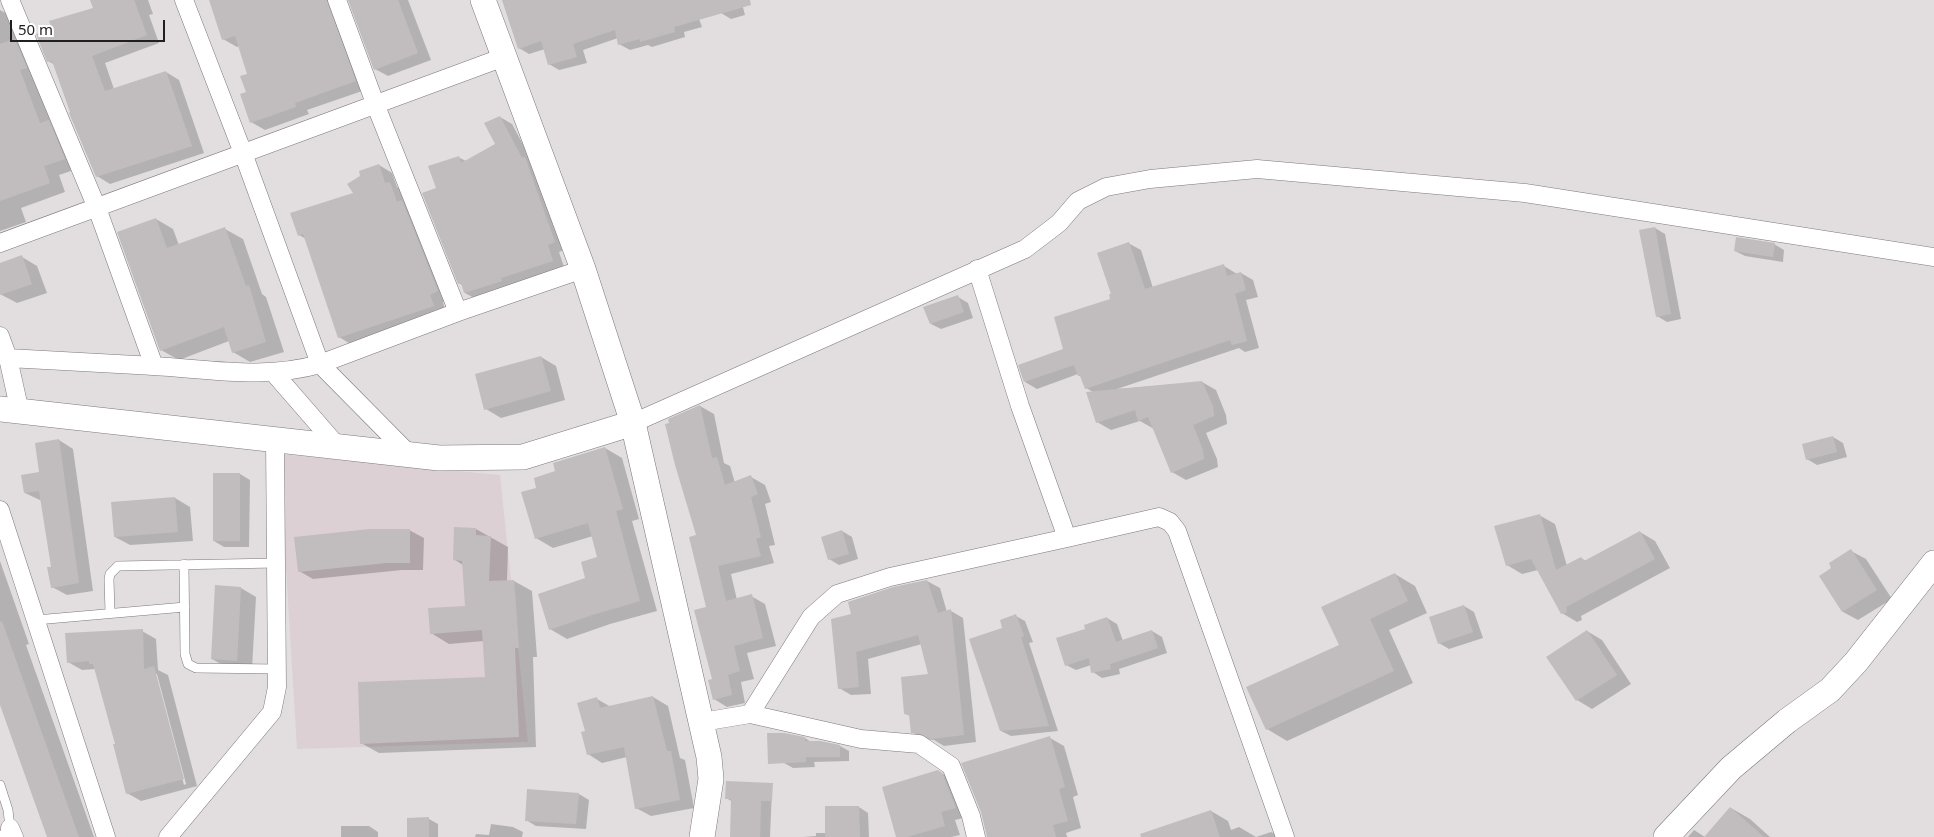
<!DOCTYPE html>
<html>
<head>
<meta charset="utf-8">
<style>
	body { margin:0 }
	#map { position:relative; width:1934px; height:837px; overflow:hidden; background:#e2dedf; font-family:"Noto Sans",sans-serif }
	canvas { display:block }
	.scale { position:absolute; left:10px; top:20px; width:155px; height:22px; box-sizing:border-box; border:2px solid #201f1f; border-top:0; padding-left:6px; font-size:15px; line-height:18px; white-space:nowrap; color:#201f1f; -webkit-text-stroke:4px #fff; paint-order:stroke }
</style>
</head>
<body>
<div id="map">
<canvas width="1934" height="837"></canvas>
<div class="scale">50 m</div>
</div>
<script>
const c = document.querySelector('canvas').getContext('2d');
c.lineJoin = 'round';
function fillPath(path, color) { c.fillStyle = color; c.fill(path, 'evenodd'); }
function stroke(path, color, width, dash) { c.strokeStyle = color; c.lineWidth = width; c.lineCap = dash ? 'butt' : 'round'; c.setLineDash(dash || []); c.stroke(path); }
fillPath(new Path2D(`
	M279,454L500,475L528,742L297,749Z`), '#ddd0d4');
fillPath(new Path2D(`
	M91,0H148L153,14L149,15L159,43L105,63L114,89L166,72L179,80L204,153L110,184L97,176L55,65L48,61L53,30L94,9Z
	M211,0H345L368,89L307,110L309,114L265,130L251,122L248,74L239,46L237,47L223,39Z
	M350,0H408L431,60L388,76L375,69Z
	M503,0H692L702,27L684,32L685,37L652,47L648,45L630,50L619,44L618,38L583,50L587,63L559,70L549,64L545,49L529,54L519,48Z
	M717,0H741L745,15L731,19L721,13Z
	M0,10L16,19L80,168L59,175L65,192L21,208L26,222L0,231Z
	M500,117L512,124L533,163L566,249L559,252L564,267L478,300L465,293L463,286L459,283L437,189L458,157L466,161L497,145Z
	M379,165L392,173L397,187L403,191L451,299L443,302L446,314L352,345L339,337L306,239L299,235L355,194Z
	M156,219L173,229L179,245L225,229L243,239L262,294L266,297L284,352L250,362L233,352L229,341L179,360L161,350Z
	M1655,228L1665,234L1681,319L1667,322L1657,316Z
	M1128,243L1141,250L1153,288L1224,266L1237,274L1241,273L1253,280L1258,297L1246,300L1259,348L1245,352L1239,348L1117,389L1202,382L1216,390L1226,415L1227,424L1206,433L1217,459L1218,467L1186,480L1172,472L1154,429L1140,421L1111,430L1097,422L1093,392L1086,388L1082,378L1078,374L1037,389L1025,382L1065,349L1112,300Z
	M1774,244L1784,250L1783,262L1745,256L1735,251Z
	M22,257L37,266L47,293L17,303L0,294V264Z
	M958,297L968,303L973,318L941,329L931,324Z
	M541,357L556,366L565,400L501,418L486,409Z
	M700,406L714,414L724,463L730,466L735,483L751,477L765,485L771,502L765,504L775,545L769,546L774,563L731,574L737,600L751,596L765,604L776,646L747,653L754,679L741,682L745,703L727,707L714,699L707,607L698,536Z
	M1833,437L1843,443L1847,457L1817,465L1807,459Z
	M59,440L73,449L93,591L67,595L52,587V568L42,501L25,493L40,473Z
	M605,448L622,458L639,519L632,521L657,611L610,624L567,639L550,629L587,579L599,558L593,536L553,548L536,538L538,488L557,472Z
	M240,474L250,480L249,547H224L214,541Z
	M175,498L190,507L193,541L130,545L115,537L112,503Z
	M1539,515L1555,524L1567,566L1581,558L1586,561L1640,532L1655,541L1670,568L1581,616L1582,620L1577,622L1562,613L1538,570L1522,574L1507,565Z
	M476,529L508,547L507,581H514L532,591L537,657H533L536,747L379,753L361,743L486,678L484,641L449,644L431,633L466,607L463,565L455,560Z
	M409,530L424,538L423,570H402L313,579L299,571Z
	M842,531L852,537L858,559L839,565L829,559Z
	M1851,551L1866,559L1892,599L1858,620L1843,612L1820,576L1833,568Z
	M0,561L29,644L26,645L94,837H48L0,701Z
	M1395,574L1415,586L1427,613L1389,630L1413,683L1287,741L1267,729L1340,645Z
	M927,581L940,588L947,612L951,611L963,618L976,742L944,746L934,740L924,739L912,732L910,716L906,714L930,675L922,644L868,659L871,694L851,695L839,688L853,615Z
	M217,587L241,588L256,597L252,669L228,668L212,659Z
	M1464,606L1474,612L1483,638L1449,649L1439,643Z
	M1016,616L1025,621L1033,642L1029,643L1058,731L1011,736L1001,731L1004,629Z
	M1107,618L1117,624L1123,641L1152,631L1162,637L1167,653L1119,669L1120,674L1102,678L1093,672L1091,665L1076,670L1066,665L1087,630Z
	M142,631L156,639L158,670L168,675L197,786L141,801L127,793L117,745L96,669L82,670L68,662ZM155,674H157L186,784L184,785Z
	M1587,631L1602,640L1631,684L1592,709L1577,700Z
	M653,697L668,706L680,758L685,760L694,808L651,816L636,808L627,757L602,763L588,754L587,732L597,699L611,707Z
	M805,738L811,742L840,746L849,751V761L814,762L815,767L793,768L784,763Z
	M1050,738L1064,746L1078,795L1073,797L1081,828L1066,833L1067,837H988Z
	M938,771L953,780L971,816L955,820L960,835L951,837H898Z
	M772,790L770,837H731L733,802L726,798Z
	M579,794L589,800L586,829L536,826L526,820Z
	M859,807L868,813L869,837H803L816,836V833H827Z
	M1731,808L1750,819L1770,837H1705Z
	M1211,811L1228,821L1231,830L1239,827L1256,837H1166Z
	M408,819H429L438,824V837H408Z
	M491,824L513,827L523,832L522,837H475L476,834L489,835Z
	M341,826H369L378,832V837H341Z
	M1694,830L1705,837H1688Z
	M1271,832L1280,837H1256Z`), '#0003');
fillPath(new Path2D(`
	M90,0H134L147,35L92,56L105,91L166,71L192,146L96,177L69,113L70,112L52,61L47,62L36,34L52,29L49,21L93,8Z
	M209,0H327L356,81L295,103L296,107L250,123L240,94L246,92L240,76L247,74L235,36L222,40Z
	M348,0H398L418,53L374,70Z
	M502,0H750L751,5L674,27L675,32L640,42V39L618,45L615,30L573,44L577,57L548,65L541,41L518,49Z
	M15,39L27,68L20,70L40,123L49,120L65,159L44,166L50,183L0,201V44Z
	M500,116L522,158L525,157L555,242L548,245L553,261L501,278L502,281L464,293L461,283L458,284L422,193L436,188L428,166L459,156L461,163L495,144L484,123Z
	M379,164L385,183L390,182L397,202L402,200L438,291L430,295L434,306L338,338L303,234L298,236L290,213L353,193L347,184L360,176L359,171Z
	M156,218L167,248L225,227L246,286L249,285L266,342L232,353L224,327L160,351L117,232Z
	M1655,227L1671,314L1656,317L1639,230Z
	M1736,237L1775,243L1773,257L1734,251Z
	M1129,242L1145,289L1224,264L1227,276L1241,272L1246,290L1235,294L1247,341L1232,345L1230,340L1085,389L1080,376H1078L1074,365L1024,382L1018,365L1063,349L1054,317L1110,299L1109,294H1111L1097,253Z
	M22,255L32,284L0,295V263Z
	M958,295L964,312L930,324L923,307Z
	M541,356L551,391L484,410L475,374Z
	M1202,381L1213,406L1214,416L1193,425L1203,450L1204,459L1171,473L1148,417L1138,421L1135,410L1096,423L1086,392Z
	M700,405L712,458L717,457L725,485L751,475L758,494L751,497L761,537L756,539L761,556L718,566L726,601L752,594L763,638L734,646L740,671L728,675L732,695L713,700L708,680L712,679L694,610L706,607L689,537L696,535L675,465L665,424L669,423L668,419Z
	M1833,436L1837,452L1806,460L1802,444Z
	M59,439L79,583L51,588L47,567H51L39,491L24,493L21,475L39,472L35,443Z
	M605,447L623,509L616,511L640,601L592,615L549,630L538,594L585,578L581,562L597,557L588,523L535,539L521,492L536,488L534,478L555,471L553,463Z
	M213,473H240V541H213Z
	M175,497L178,532L114,537L111,502Z
	M1540,514L1556,570L1581,557L1584,561L1640,531L1655,559L1566,607L1567,612L1561,614L1531,559L1506,566L1494,526Z
	M454,527L476,528V535L491,536L489,581L514,580L519,648H515L519,737L360,744L358,682L485,677L482,630L430,634L428,608L465,606L462,561L453,560Z
	M370,529H410V563H387L298,572L294,537Z
	M842,530L849,554L828,560L821,537Z
	M1851,549L1877,590L1842,612L1819,576L1831,568L1829,563Z
	M1395,573L1408,601L1370,619L1394,671L1266,730L1246,687L1339,645L1321,607Z
	M927,580L938,613L951,609L964,735L931,739L920,734L911,733L909,715L904,714L901,677L928,674L918,635L856,652L859,687L838,689L831,619L851,614L848,602L893,587Z
	M215,585L241,587L237,661L211,659Z
	M1464,605L1473,632L1438,644L1429,617Z
	M1016,614L1024,636L1021,637L1049,726L1000,731L969,639L1002,628L1000,620Z
	M1107,617L1116,642L1152,630L1158,648L1110,664L1111,669L1091,673L1089,658L1065,666L1056,638L1085,629L1084,625Z
	M2,621L79,837H47L0,705V622Z
	M143,629L144,669L154,666L184,779L126,794L113,744H115L93,664H89V661L67,663L65,633Z
	M1587,630L1617,675L1576,701L1546,657Z
	M653,696L667,751H671L680,800L635,809L624,747L587,755L581,732L585,731L577,703L597,697L600,708Z
	M767,733H784L805,737V741H820L840,745V757H806V762L768,764Z
	M1050,736L1065,787L1059,789L1068,821L1053,825L1056,837H987L981,812L961,763Z
	M938,770L942,773L956,808L941,812L945,826L907,837H896L882,787Z
	M726,781L773,783L772,801H761L760,837H730L731,799H725Z
	M527,789L579,793L576,824L525,821Z
	M825,806H859L860,837H825Z
	M1730,807L1764,837H1704Z
	M1211,810L1220,837H1141L1140,834Z
	M429,817V837H407V818Z`), '#c1bdbe');
const lane = new Path2D(`
	M184,564L185,654L188,664L196,668L277,669
	M110,613L109,579L110,574L118,566L277,563
	M36,620L185,607
	M0,785L8,810L10,828L0,837`);
const street = new Path2D(`
	M10,0L97,208L154,366
	M184,0L243,153L320,364L410,455
	M337,0L376,106L458,312
	M0,243L504,57
	M977,269L1020,406L1067,538L1159,517L1170,522L1177,531L1285,837
	M0,336L8,358L20,412
	M8,358C57,361 105,363 153,366C210,369 264,380 320,364L458,312L583,269
	M273,372L339,448
	M633,423L1025,249L1059,223L1078,201L1106,187L1150,179L1257,169L1525,193L1934,257
	M0,510L106,837
	M750,714L811,617L837,594L890,577L1067,538
	M702,722L750,714L861,739L919,744L951,766L971,816L976,837
	M10,828L14,837
	M168,837L272,712L277,687L275,441`);
const secondary = new Path2D(`
	M483,0L583,269L633,423L709,757L711,779L702,837
	M0,409L439,458L523,457L633,423
	M1666,837L1731,768L1787,721L1830,690L1856,662L1934,563`);
stroke(lane, '#7d797a', 10);
stroke(street, '#7d797a', 19);
stroke(secondary, '#7d797a', 26);
stroke(lane, '#fff', 9);
stroke(street, '#fff', 18);
stroke(secondary, '#fff', 25);
</script>
</body>
</html>
